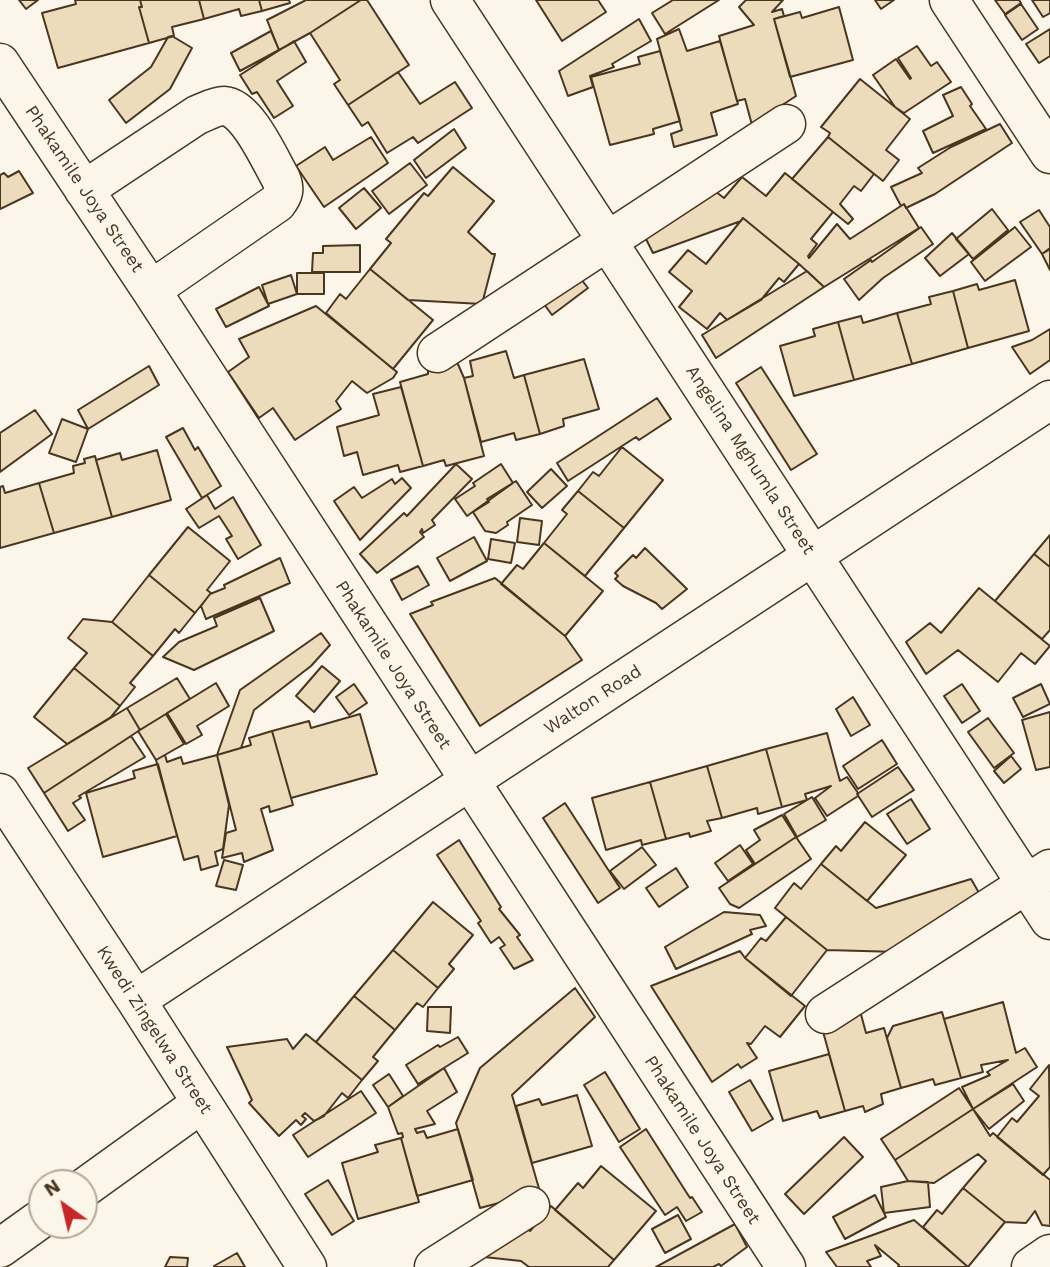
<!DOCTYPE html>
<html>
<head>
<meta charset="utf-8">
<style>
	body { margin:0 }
	#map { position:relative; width:1050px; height:1267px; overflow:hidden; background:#fbf6e9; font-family:"Work Sans",sans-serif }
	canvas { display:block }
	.north { position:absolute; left:28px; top:1169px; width:70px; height:70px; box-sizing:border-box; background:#fbf6e9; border:2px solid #b4a999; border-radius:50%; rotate:326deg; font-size:19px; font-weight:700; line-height:28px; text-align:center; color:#4a3520 }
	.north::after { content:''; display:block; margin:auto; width:24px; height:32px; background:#c62828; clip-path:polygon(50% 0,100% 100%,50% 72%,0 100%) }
</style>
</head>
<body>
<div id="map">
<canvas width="1050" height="1267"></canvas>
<div class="north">N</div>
</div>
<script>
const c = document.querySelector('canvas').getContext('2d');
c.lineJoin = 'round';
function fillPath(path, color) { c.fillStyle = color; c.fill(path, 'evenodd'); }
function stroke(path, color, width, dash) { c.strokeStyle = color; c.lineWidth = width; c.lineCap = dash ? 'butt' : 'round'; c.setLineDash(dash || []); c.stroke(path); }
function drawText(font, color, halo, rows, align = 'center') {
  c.font = font + ' "Work Sans",sans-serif'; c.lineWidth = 5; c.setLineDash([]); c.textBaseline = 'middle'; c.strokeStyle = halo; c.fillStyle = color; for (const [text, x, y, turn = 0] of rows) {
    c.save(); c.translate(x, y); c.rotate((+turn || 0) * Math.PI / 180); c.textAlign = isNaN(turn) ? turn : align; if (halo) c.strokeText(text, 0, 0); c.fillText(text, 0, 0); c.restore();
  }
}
const building = new Path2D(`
	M19,0H38L26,9Z
	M75,0H140L142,7H139L149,43L58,68L42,13L76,4Z
	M140,0H199L204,19L172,27L174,36L149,43L139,7H142Z
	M199,0H259L262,11L241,16L239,9L204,19Z
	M259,0H289L290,3L262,11Z
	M306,0H361L310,33L279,50L267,20Z
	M361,0H367L409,65L348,105L334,84L340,80L310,33Z
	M536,0H598L606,12L562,41Z
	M673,0H719L665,34L652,13Z
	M746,0H783L772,12L782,9L784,16L774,19L796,96L752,125L745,99L737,101L719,36L754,25L739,7Z
	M875,0H894L881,9Z
	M995,0H1019L1021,3L1005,14Z
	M1032,0H1050V13L1043,17Z
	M1021,4L1038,29L1022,40L1005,15Z
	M839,7L853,60L790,77L774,19L800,12L802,18Z
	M639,19L651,41L612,64L614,67L590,76L593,87L568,96L559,71Z
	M679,29L687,51L720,41L738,104L711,113L717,135L674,147L671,134L682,130L657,39Z
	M1050,29V56L1039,63L1026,44Z
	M271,31L279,50L240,71L231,53Z
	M172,36L192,48L170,89L126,123L109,100L151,67L168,37Z
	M294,41L306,62L277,81L293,106L274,118L257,92L252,94L240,75Z
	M917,46L931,66L937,62L951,82L904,113L895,107L873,75L896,59L910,79L911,78L898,58Z
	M660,51L680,121L653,129L654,134L610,145L591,77L640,64L638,57Z
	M398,72L420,104L455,82L472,108L418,143L413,137L387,153L368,122L362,126L348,105Z
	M860,79L910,119L886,150L899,160L883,181L828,137L830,133L821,127Z
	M961,87L972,104L970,106L986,129L933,153L923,131L953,116L943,95Z
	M1000,124L1012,143L935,194L906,208L904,204L901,206L891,187L922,173L918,168L951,147Z
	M454,129L466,148L426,178L414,160Z
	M371,137L388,163L324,207L296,166L325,147L333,160Z
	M828,137L874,174L861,191L854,186L840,204L853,219L848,224L792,179Z
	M410,163L427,185L389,214L372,191Z
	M453,167L494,201L468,232L492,254H495L482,304L408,300L370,269L391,243L386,239L424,193L428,196Z
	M19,171L33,193L0,209V175L4,173L8,177Z
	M785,173L833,212L811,239L817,244L808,256L809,258L837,224L850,239L904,204L919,228L824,287L799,264L743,218L741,221L653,253L643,233L711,188L724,198L742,177L766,196Z
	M364,188L381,208L356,229L339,208Z
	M992,209L1008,230L973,259L956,239Z
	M1039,210L1050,227V248L1042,254L1020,222Z
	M743,218L799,264L784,282L779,278L761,300L727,320L720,313L707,329L679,307L692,291L669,272L688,250L706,264Z
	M921,227L933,244L883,278L859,300L844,279L871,260L872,262Z
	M1015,227L1031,247L985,281L971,262Z
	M952,233L969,254L940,276L925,258Z
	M360,245V272H312L313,253H323V246Z
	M1050,249V270L1042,254Z
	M370,269L433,320L393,369L326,313L340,294L346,299Z
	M807,271L824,287L716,358L702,335Z
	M297,273H324V294H297Z
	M577,274L588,288L552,315L541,300Z
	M291,275L297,294L268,304L262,285Z
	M1015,280L1029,331L968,348L953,291L977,284L979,290Z
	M259,287L269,306L226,327L216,309Z
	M953,291L968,348L912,364L897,313L931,304L929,297Z
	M316,306L397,372L393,378L367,393L352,381L336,401L341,409L295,440L273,408L259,418L228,372L249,357L239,339Z
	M897,313L912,364L854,380L838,322L861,316L863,323Z
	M838,322L854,380L794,396L780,346L815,336L813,329Z
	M1050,329V360L1030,374L1012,347L1032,340Z
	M506,351L514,378L524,375L540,434L516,440L514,433L481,442L464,378L473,376L470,361Z
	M584,359L599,409L563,419L564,426L540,434L524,375Z
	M457,362L464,378L484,456L446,466L444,460L423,466L400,382L428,374V371Z
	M149,366L159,385L88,429L78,410Z
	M761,367L817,454L791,470L736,383Z
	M401,387L423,466L400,472L398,465L363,475L357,452L344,456L337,427L379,415L373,394Z
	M657,398L671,419L639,440L636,437L568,481L557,463Z
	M35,410L52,434L0,472V433Z
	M62,419L88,429L76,462L49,453Z
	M183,428L195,450L198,447L221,486L202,498L166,437Z
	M622,447L663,480L624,528L578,491L593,472L599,476Z
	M157,450L171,500L112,517L96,460L120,453L122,460Z
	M95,456L112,517L54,533L39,483L74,473L73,466L85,463L84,459Z
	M456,464L472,479L432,520L435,525L423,533L422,529L420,532L424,537L377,573L360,554L404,513L407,516Z
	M501,464L513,483L467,516L455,499L475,486L473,483Z
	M551,469L567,486L542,508L527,492Z
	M402,478L411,488L360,540L334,501L354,487L362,498L392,479L395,484Z
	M516,481L532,505L507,522L508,525L496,533L485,531L473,512L489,502L487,499Z
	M39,483L54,533L0,548V487L3,486L5,493Z
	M578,491L624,528L585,576L544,543L567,514L562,510Z
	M207,495L215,509L233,497L261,545L238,559L226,539L232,536L219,516L199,528L186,509Z
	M520,518L542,521L539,545L517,542Z
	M188,527L230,561L207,590L211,593L195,613L149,575Z
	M1050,535V567L1034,554Z
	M474,537L487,561L450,581L437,558Z
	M491,539L515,543L511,563L488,559Z
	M544,543L603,591L565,636L501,584L517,565L523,569Z
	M645,548L687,589L662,609L656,603L623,586L615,579L618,576L615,573L633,555L636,558Z
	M1034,554L1050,567V630L1042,639L995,601Z
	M280,558L290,583L206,619L201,606L210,594L225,588L224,585Z
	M418,566L429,585L402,600L391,580Z
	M149,575L195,613L179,633L175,629L153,656L112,622Z
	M495,578L565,636L582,660L480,726L410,614L433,605L431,602Z
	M979,588L1050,646L1035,664L1021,653L998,682L958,650L926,674L906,642L930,623L941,633Z
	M260,598L274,631L194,670L163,657L179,642L217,626L214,618Z
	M83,619L112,622L153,656L130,683L135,687L120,706L74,668L87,653L68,638Z
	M321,633L330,645L311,666L254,710L241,748L217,755L240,690Z
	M322,666L340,681L314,712L296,696Z
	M74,668L120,706L111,717L67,744L34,717Z
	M177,678L190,699L140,730L127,708Z
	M216,683L229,706L197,726L202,735L186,744L167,713Z
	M354,684L367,703L349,715L336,697Z
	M962,684L980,711L962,723L944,696Z
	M1041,684L1050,704L1023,717L1013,698Z
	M853,697L870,725L851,736L836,709Z
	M127,708L140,730L44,793L28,768Z
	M1050,712V767L1036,770L1022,720Z
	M166,714L184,744L156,760L138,731Z
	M360,714L377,774L291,798L272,731L309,721L311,728Z
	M988,718L1014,753L994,768L968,732Z
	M272,731L293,805L270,812L269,806L261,809L273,850L244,862L242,853L222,858L226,833L236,830L217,755L251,745L249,738Z
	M827,733L840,781L847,777L858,793V796L827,816L815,798L831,786L805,794L807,800L782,807L766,749Z
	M131,736L145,757L79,796L81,798L73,803L85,820L68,831L44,793Z
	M882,740L897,764L858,789L843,766Z
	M766,749L782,807L758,814L757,808L722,818L707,766Z
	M165,755L167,762L181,757L183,764L217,755L229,805L223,849L215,852L218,865L201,870L198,856L184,860L156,760Z
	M1011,756L1021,769L1004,783L994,771Z
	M158,764L177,836L103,857L86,793L135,778L133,771Z
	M707,766L722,818L707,821L711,831L690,837L689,833L666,839L650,782Z
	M898,767L914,790L872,817L857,794Z
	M650,782L666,839L642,845L641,840L606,850L592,798Z
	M812,797L826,820L797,837L784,814Z
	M911,799L930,829L907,844L887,814Z
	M565,803L620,888L598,903L543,818Z
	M782,815L796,837L755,864L746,850L760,840L754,830Z
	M865,822L906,855L867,901L821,864L836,846L841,851Z
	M796,837L811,859L739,908L730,904L719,888Z
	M459,840L501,907L499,909L520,935L517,937L533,960L514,969L500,948L505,945L499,937L491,943L478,923L481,921L437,855Z
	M740,845L753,864L728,881L715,863Z
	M642,847L656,865L624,889L610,871Z
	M224,860L243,865L236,890L216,886Z
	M821,864L876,908L971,879L982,898L898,952L827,950L775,908L794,883L801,889Z
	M676,868L688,887L659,907L646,888Z
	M433,902L473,935L449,964L454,969L438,988L393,950Z
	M724,912L760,915L766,926L750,930L752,934L676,969L665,947Z
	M786,917L827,950L791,996L745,958L761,938L766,941Z
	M393,950L438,988L423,1007L417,1003L395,1030L354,996Z
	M740,951L745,958L805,1006L780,1037L765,1026L751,1044L747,1043L757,1058L741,1068L738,1064L712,1082L651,986Z
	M575,988L595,1017L512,1095L540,1192L480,1208L456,1123L480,1068Z
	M354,996L395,1030L373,1057L378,1061L362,1080L316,1042Z
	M1003,1002L1016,1053L1025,1048L1037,1067L973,1109L962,1087L990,1075L987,1072L1008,1060L981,1065L983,1072L961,1078L944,1019Z
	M428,1007H451L450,1033L427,1031Z
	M859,1007L866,1033L884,1028L901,1088L881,1094L883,1104L865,1112L863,1106L845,1111L822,1028Z
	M942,1012L961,1078L935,1085L933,1079L901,1088L887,1038L893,1026Z
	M306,1034L362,1080L348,1098L342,1093L324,1116L314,1121L305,1113L302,1116L306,1119L301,1125L296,1120L279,1136L249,1103L252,1100L227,1047L287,1039L293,1049Z
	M458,1037L468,1053L418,1084L406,1065L438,1045L440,1047Z
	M829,1054L845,1111L820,1118L817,1111L783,1121L769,1071Z
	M1049,1065L1050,1167L1043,1175L997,1137L1012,1118L1017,1122L1039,1096L1030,1089Z
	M444,1068L457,1092L427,1111L435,1124L415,1129L417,1133L424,1131L427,1138L458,1129L473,1180L417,1196L401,1138L403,1137L402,1133L398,1134L388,1107Z
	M605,1072L640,1129L619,1142L584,1085Z
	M389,1074L403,1096L388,1107L373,1085Z
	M750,1080L773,1119L752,1131L729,1092Z
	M1013,1084L1024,1101L989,1129L973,1109Z
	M959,1088L973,1109L895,1160L881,1139Z
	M361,1091L376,1113L308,1157L293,1135Z
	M577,1095L592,1146L532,1163L516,1106L539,1099L542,1105Z
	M973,1109L990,1136L993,1133L1050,1180V1226L1042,1225L1035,1211L1026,1223L1005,1222L963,1188L986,1161L978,1154L934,1183L908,1181L895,1160Z
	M646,1129L690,1198L692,1197L702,1212L686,1221L677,1207L665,1215L620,1147Z
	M844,1137L863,1157L804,1214L785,1194Z
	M401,1138L419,1202L358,1219L342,1163L378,1152L375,1145Z
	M601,1166L656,1211L614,1260L555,1210L578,1183L583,1188Z
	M328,1180L354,1221L332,1235L305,1194Z
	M908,1181L928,1182L930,1207L884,1213L881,1187Z
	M963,1188L1005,1222L968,1267L923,1227L937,1210L942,1214Z
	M875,1195L886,1217L845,1239L833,1217Z
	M551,1206L614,1260L608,1267H529L521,1261L475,1256L522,1225L530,1231Z
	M678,1215L691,1239L665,1253L652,1229Z
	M914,1220L968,1267H898L899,1265L875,1245L881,1256L867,1261L871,1267H837L826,1252Z
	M735,1224L747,1247L721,1266L719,1264L713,1267H656Z
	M237,1253L245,1267H215L214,1266Z
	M170,1257L188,1258L187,1267H165Z`);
fillPath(building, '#ecdcbc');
stroke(building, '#4a3520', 2);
const minor = new Path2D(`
	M450,0L1050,920
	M949,0L1050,154
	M0,63L151,290L786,1267
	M84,190L197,115C205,112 215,106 224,106C247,107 270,160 281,179C285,189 284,194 277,203L151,290
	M437,353L786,124
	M0,793L136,1000L307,1267
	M136,1000L1050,400
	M825,1014L1050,869
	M84,1188L202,1103
	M0,1248L42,1218
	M434,1267L530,1206
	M1031,1267L1050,1254`);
stroke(minor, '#4a3520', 41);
stroke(minor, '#fbf6e9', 38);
drawText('18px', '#4a3520', '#fbf6e9', [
	["Phakamile Joya Street",84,189,56],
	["Angelina Mghumla Street",750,460,57],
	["Phakamile Joya Street",393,665,57],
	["Walton Road",593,700,-33],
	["Kwedi Zingelwa Street",154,1030,57],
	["Phakamile Joya Street",702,1140,57]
]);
</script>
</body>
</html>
